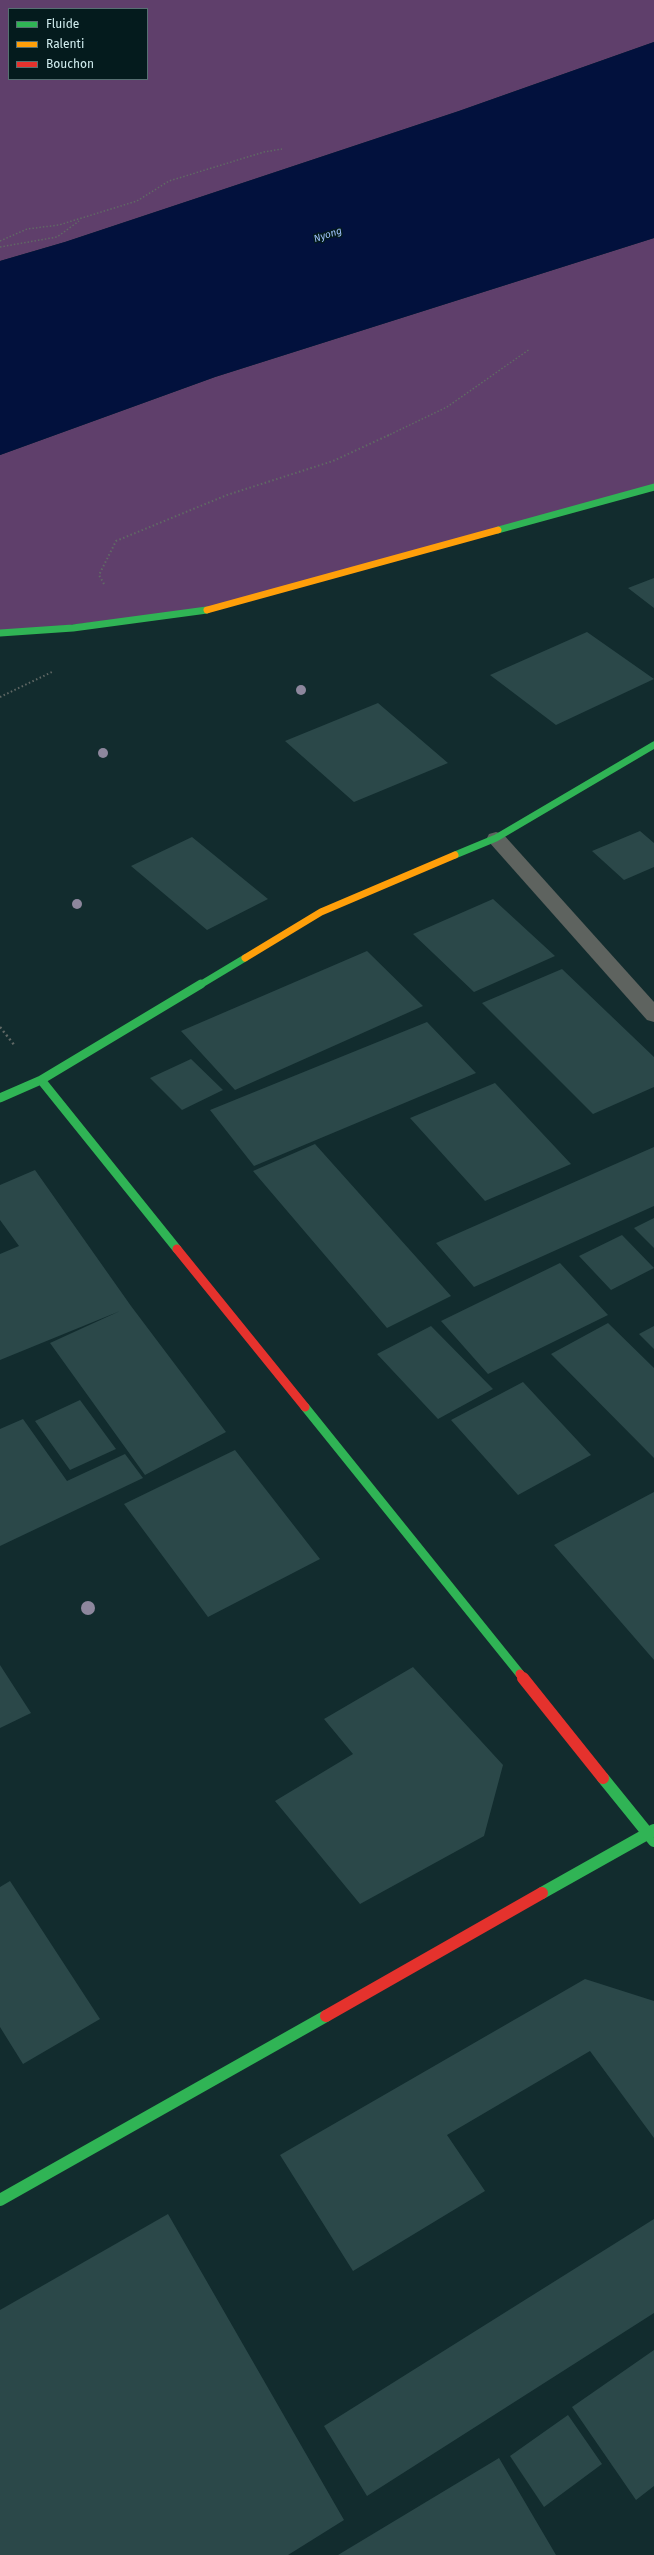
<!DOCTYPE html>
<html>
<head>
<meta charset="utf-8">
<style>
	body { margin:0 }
	#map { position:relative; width:654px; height:2555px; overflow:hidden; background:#122c2e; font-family:"Fira Sans",sans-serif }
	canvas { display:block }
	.legend { position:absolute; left:8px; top:8px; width:140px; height:72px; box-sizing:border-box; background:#041b1d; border:1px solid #566f71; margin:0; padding:5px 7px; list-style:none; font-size:12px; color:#d0ecee }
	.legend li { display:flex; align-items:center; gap:8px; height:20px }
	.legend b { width:20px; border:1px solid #566f71 }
</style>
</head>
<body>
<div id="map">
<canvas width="654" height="2555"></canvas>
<ul class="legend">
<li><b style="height:5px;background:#30b455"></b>Fluide</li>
<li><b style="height:5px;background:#ff9f0a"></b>Ralenti</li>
<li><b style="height:5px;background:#e5322d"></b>Bouchon</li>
</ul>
</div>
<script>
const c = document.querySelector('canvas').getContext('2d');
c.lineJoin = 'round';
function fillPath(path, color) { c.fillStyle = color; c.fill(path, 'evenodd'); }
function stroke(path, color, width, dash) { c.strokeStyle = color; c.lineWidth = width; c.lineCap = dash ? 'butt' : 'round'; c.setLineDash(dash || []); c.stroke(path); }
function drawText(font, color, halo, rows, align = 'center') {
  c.font = font + ' "Fira Sans",sans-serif'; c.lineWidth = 3; c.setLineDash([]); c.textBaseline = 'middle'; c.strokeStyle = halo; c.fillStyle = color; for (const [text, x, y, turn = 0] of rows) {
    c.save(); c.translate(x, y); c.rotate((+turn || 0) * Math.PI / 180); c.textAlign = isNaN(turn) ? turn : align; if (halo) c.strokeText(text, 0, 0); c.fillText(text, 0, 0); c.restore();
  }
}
fillPath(new Path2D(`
	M0,0H654V42L459,111L65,242L0,261ZM9,9H147V79H9Z
	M654,238V487L212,609L0,633V455L215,377Z`), '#5f3f6b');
fillPath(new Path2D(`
	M654,42V238L215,377L0,455V261L65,242L459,111Z`), '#02113d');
fillPath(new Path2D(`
	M654,578V608L628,588Z
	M587,632L654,679L556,725L490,675Z
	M378,703L448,763L354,802L285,741Z
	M640,831L654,843V867L624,880L592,851Z
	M192,837L268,899L207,930L131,866Z
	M493,899L555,956L474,992L413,934Z
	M367,951L423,1006L235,1090L181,1031Z
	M562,969L654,1057V1087L593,1114L482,1003Z
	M427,1022L476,1073L254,1166L210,1110Z
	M191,1059L223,1090L182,1110L150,1078Z
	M495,1083L571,1164L485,1201L410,1118Z
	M315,1144L451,1296L387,1328L253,1171Z
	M654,1147V1206L474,1287L436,1243Z
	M35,1170L131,1306L226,1432L145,1475L50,1343L120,1311L0,1360V1254L19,1246L0,1220V1185Z
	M654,1218V1248L634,1228Z
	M622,1235L654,1268L611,1290L579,1256Z
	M560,1263L608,1315L488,1374L441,1321Z
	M608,1323L654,1368V1458L551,1354Z
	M431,1326L493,1389L438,1419L377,1354Z
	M654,1326V1349L639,1334Z
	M523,1382L591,1455L518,1495L451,1420Z
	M80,1400L116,1449L70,1470L35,1421Z
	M23,1419L67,1481L125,1454L143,1478L0,1546V1429Z
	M235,1450L320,1559L208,1617L124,1504Z
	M654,1492V1660L554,1545Z
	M0,1665L31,1713L0,1728Z
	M413,1667L503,1765L484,1836L360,1904L275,1801L353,1754L324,1719Z
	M10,1881L100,2019L23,2064L0,2027V1887Z
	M585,1979L654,2001V2138L590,2051L447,2135L485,2191L353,2271L280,2155Z
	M168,2214L344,2520L288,2555H0V2310Z
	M654,2219V2313L367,2496L324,2426Z
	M654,2350V2486L636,2500L572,2407Z
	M568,2415L602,2464L544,2507L510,2456Z
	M499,2458L556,2555H338Z`), '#2b4849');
stroke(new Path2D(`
	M0,241L27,229L59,225L137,201L169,181L264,152L282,149
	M0,247L57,237L79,221
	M387,436L447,407L530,349`), '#606865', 1.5, [1.5, 2]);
stroke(new Path2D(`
	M104,584L99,575L116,541L227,495L333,461L389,435
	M0,697L54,671`), '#606865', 2, [1.5, 2.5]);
stroke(new Path2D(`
	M0,1027L15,1046`), '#606865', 2.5, [2, 3]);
fillPath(new Path2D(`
	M496,832L503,834L654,1002V1022L647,1020L489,842L487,838L489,834Z`), '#5e635f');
stroke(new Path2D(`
	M498,530L654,487
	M0,633L73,628L207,610
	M455,855L496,838L654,745
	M200,985L245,958`), '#30b455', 7);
stroke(new Path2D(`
	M41,1080L177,1249
	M0,1098L41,1080L201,984
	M305,1407L520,1674`), '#30b455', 9);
stroke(new Path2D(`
	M603,1778L654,1841
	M542,1893L654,1830
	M0,2200L326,2016`), '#30b455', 12);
stroke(new Path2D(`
	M207,610L498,530
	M245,958L321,912L455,855`), '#ff9f0a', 7);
stroke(new Path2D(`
	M177,1249L305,1407
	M520,1674L524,1679`), '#e5322d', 9);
stroke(new Path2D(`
	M523,1678L603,1778
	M326,2016L542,1893`), '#e5322d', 12);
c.fillStyle = '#8d879d';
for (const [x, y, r] of [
	[301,690,5],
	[103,753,5],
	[77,904,5],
	[88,1608,7]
]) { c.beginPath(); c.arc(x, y, r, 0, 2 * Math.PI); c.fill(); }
drawText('italic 10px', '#a0c2fc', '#041b1d', [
	["Nyong",328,235,-18]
]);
</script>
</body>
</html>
